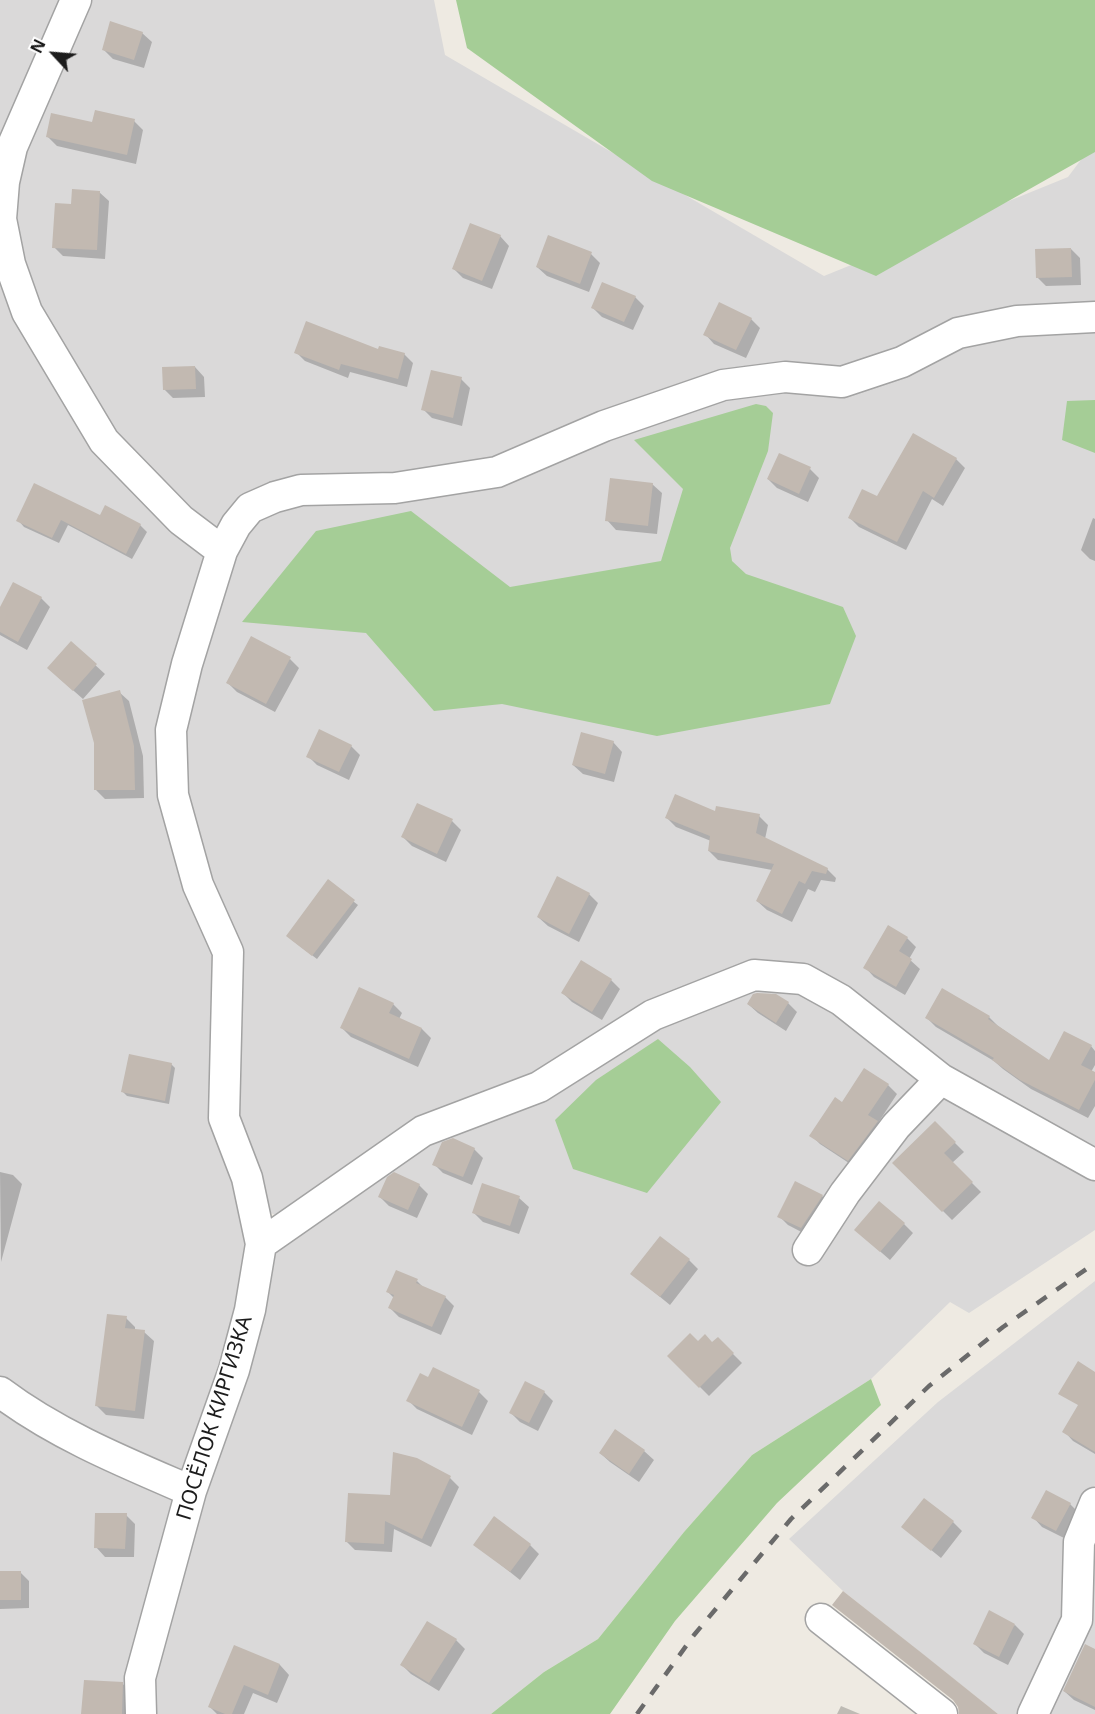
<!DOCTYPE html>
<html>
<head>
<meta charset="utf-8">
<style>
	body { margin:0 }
	#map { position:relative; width:1095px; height:1714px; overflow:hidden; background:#eeeae2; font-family:"Noto Sans",sans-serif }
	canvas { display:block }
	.north { position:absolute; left:24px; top:24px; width:60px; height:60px; -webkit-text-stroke:4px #fff; paint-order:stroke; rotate:296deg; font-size:16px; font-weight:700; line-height:24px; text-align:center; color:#1c1c1c }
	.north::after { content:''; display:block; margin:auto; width:21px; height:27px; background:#1c1c1c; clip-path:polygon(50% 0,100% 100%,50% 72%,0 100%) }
</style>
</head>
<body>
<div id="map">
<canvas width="1095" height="1714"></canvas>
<div class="north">N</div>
</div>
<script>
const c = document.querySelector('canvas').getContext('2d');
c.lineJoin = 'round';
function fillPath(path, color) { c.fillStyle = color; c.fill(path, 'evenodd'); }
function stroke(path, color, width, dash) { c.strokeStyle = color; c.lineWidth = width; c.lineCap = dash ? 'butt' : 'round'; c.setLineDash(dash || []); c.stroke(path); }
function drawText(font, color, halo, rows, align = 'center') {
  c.font = font + ' "Noto Sans",sans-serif'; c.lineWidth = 4.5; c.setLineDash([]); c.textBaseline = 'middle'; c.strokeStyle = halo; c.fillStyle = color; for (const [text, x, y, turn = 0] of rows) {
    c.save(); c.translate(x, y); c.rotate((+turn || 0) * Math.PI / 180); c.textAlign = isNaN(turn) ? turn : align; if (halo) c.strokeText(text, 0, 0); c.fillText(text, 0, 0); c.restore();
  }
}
fillPath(new Path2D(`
	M0,0H434L445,55L824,276L1068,177L1095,141V1159L950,1079L845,993L805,971L753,969L650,1009L537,1083L420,1126L285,1219L261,1209L254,1176L228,1117L234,952L203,883L178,796V730L229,552L254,514L300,497L397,495L499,478L604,432L669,412L723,391L785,384L843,389L904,369L898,354L842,374L786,370L719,379L603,420L496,466L394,481L301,483L245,503L218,546L165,730L168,795L192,888L222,952L219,1119L241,1179L253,1244L244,1308L228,1367L185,1490L135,1677L136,1714H0Z
	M753,982L799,986L1095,1171V1230L969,1313L950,1302L871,1379L752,1455L684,1532L598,1639L544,1672L491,1714H147L197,1493L268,1248L425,1136L656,1021Z
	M1095,1281V1485L1072,1540L1069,1618L1025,1714H998L843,1591L789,1539L938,1402Z
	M1095,1522V1714H1042Z`), '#dad9d9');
fillPath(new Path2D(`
	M456,0H1095V152L876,276L652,181L467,48Z
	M1095,400V453L1062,440L1067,401Z
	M756,404L766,406L773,413L768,451L730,548L732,561L746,574L843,607L856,636L830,704L657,736L502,704L434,711L366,633L242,622L316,531L411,511L510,587L661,561L683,489L634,440Z
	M658,1039L690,1067L721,1102L647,1193L573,1169L555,1120L596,1080Z
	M871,1379L881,1405L777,1503L675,1621L610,1714H491L544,1672L598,1639L684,1532L752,1455Z`), '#a5cd96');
fillPath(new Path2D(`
	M142,33L152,42L144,68L113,59L103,49Z
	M134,121L143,130L136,164L57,146L47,136Z
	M99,192L109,201L105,259L63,256L54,247L72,205Z
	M500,236L509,246L492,289L463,278L454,269Z
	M1071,249L1080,258L1081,285L1046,286L1037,277Z
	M591,254L600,263L589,292L547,276L537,267Z
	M635,297L644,306L633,330L602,317L593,308Z
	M751,319L760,328L746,358L714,344L705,334Z
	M296,352L404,354L413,363L407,387L350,372L348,378L305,361Z
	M195,367L204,377L205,397L173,398L164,389Z
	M461,379L470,388L462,426L432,418L423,409Z
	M956,459L965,468L943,506L932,499L906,550L859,527L850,518L877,498Z
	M810,469L819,478L808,502L777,488L768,479Z
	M652,484L662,493L657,534L616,530L607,520Z
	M101,517L140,525L147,532L132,559L68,525L59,543L24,527L18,520Z
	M1093,518L1095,519V561L1090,559L1081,550Z
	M41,598L50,607L27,650L0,635V610Z
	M71,643L105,674L83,699L58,677Z
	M290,659L299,668L275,712L237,692L228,683Z
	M119,692L129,701L143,756L144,798L105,799L96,790Z
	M613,742L622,752L614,782L583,774L573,765Z
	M351,746L360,755L349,780L317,765L308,756Z
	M717,813L759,816L768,825L765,839L827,869L836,878L835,882L821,880L815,892L808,889L792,922L767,910L757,901L772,870L718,860L709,851L711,841L676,827L667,818Z
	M452,821L461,830L446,862L412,846L403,837Z
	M328,882L358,905L317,959L292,940Z
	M589,894L598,903L579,942L548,926L538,917Z
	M907,938L916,947L909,959L920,969L905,995L874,977L865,967Z
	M611,980L620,989L602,1020L572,1002L563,993Z
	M776,996L788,1003L797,1012L786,1031L758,1013L748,1004Z
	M393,1004L402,1013L399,1019L422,1029L431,1038L418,1067L351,1037L342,1028Z
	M989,1017L998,1026L1049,1062L1091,1046L1095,1051V1065L1091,1072L1095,1074V1106L1088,1118L1031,1089L1003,1069L994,1061L936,1027L927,1018Z
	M171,1064L175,1068L169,1104L127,1096L123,1092Z
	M888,1085L897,1094L878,1123L886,1131L858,1169L820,1144L811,1135L842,1104Z
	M935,1123L964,1152L952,1163L981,1192L952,1220L895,1163Z
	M474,1149L483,1158L472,1185L443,1173L434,1164Z
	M0,1172L13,1175L22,1184L1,1262Z
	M795,1183L822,1196L831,1205L811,1237L788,1225L779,1216Z
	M419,1185L428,1194L417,1218L389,1206L380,1197Z
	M519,1198L529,1207L519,1234L483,1222L474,1213Z
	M904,1224L913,1233L890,1260L866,1239Z
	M689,1260L698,1269L670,1305L632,1274Z
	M417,1281L425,1289L445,1297L454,1306L441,1335L399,1317L390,1308L394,1298L388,1292Z
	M126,1318L135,1327V1330L144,1332L154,1341L144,1419L106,1415L97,1406Z
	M718,1339L742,1363L709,1396L669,1356L698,1343L712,1344Z
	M479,1392L488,1401L472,1435L417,1409L408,1400Z
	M544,1392L553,1401L538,1431L520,1422L511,1413Z
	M1095,1423V1454L1073,1441L1064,1431Z
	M615,1431L644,1451L654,1460L639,1482L610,1462L600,1453Z
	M450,1478L459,1487L431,1547L394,1529L392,1552L355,1550L346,1541L392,1497Z
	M1046,1492L1070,1504L1080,1514L1066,1539L1042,1527L1033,1517Z
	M126,1515L135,1524L134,1557H105L96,1547Z
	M953,1522L962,1531L941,1558L903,1527Z
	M475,1544L530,1545L539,1554L520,1580Z
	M0,1572H20L29,1581V1608L0,1609Z
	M1015,1625L1024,1634L1008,1665L984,1653L975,1644Z
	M456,1640L465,1649L439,1691L411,1674L402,1665Z
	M235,1647L280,1665L289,1675L277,1703L253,1693L244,1714H217L210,1707Z
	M1095,1651V1710L1074,1700L1064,1691Z
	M122,1683L131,1693V1714H83Z
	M841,1706L860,1714H837Z`), '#0003');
fillPath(new Path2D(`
	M110,21L143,32L134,60L102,50Z
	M95,110L135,119L127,155L46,137L51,113L92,122Z
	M72,189L100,191L97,250L52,248L55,203L71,204Z
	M470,223L501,235L482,281L452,269Z
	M548,235L592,252L580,284L536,267Z
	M1071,248L1072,277L1036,278L1035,249Z
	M602,282L636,296L624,322L591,308Z
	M719,302L752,318L736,350L703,335Z
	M306,321L378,349L379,346L405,353L398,379L341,364L339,370L294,353Z
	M195,366L196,389L163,390L162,367Z
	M431,370L462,377L453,418L421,410Z
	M913,433L957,458L934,498L923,491L897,542L848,518L862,489L877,496Z
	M779,453L811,467L799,494L767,479Z
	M610,478L653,483L648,526L605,521Z
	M34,483L100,515L105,505L141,524L126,554L61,520L52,538L16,521Z
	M13,582L42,597L18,642L0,632V607Z
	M251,636L291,657L266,704L226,683Z
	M71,641L97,664L73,691L47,668Z
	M120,690L134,746L135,790H94V743L82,700Z
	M319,729L352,745L339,772L306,757Z
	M581,732L614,741L605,774L572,765Z
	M675,794L715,811L716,806L760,814L756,833L828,868L826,874L812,871L805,884L799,881L782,914L756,901L774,864L708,851L710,836L665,818Z
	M417,803L453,819L437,854L401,837Z
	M557,876L590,893L569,934L537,917Z
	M328,879L355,900L312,956L286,936Z
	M888,925L908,937L899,951L912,959L896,987L863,968Z
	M581,960L612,979L592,1012L561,993Z
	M359,987L394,1003L389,1013L422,1028L409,1059L340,1028Z
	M942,988L990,1016L988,1019L1049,1060L1064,1031L1092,1045L1081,1065L1095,1072V1080L1079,1110L1020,1080L992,1060L994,1058L925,1018Z
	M757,993L776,994L789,1002L776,1023L747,1004L753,994Z
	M129,1054L172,1063L165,1101L121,1092Z
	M864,1068L889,1084L868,1115L878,1121L848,1161L809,1136L835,1097L842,1102Z
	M935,1121L956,1142L944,1153L973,1182L942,1212L892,1163Z
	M453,1138L475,1148L463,1177L432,1165L442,1142Z
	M394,1172L420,1184L408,1210L378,1197L387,1177Z
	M795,1181L823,1195L801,1228L777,1217Z
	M482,1183L520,1196L510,1226L472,1213Z
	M879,1201L905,1223L880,1252L854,1230Z
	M660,1236L690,1259L660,1297L630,1274Z
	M396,1270L418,1279L416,1283L446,1296L432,1327L388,1308L394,1295L386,1292Z
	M107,1314L127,1316L125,1328L145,1330L135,1411L95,1406Z
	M690,1333L698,1341L705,1334L712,1342L718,1337L734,1353L699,1388L667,1356Z
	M1078,1361L1095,1372V1452L1062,1432L1078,1405L1058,1394Z
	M433,1367L480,1390L462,1427L406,1401L420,1373L428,1377Z
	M525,1381L545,1391L529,1423L509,1413Z
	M615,1429L645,1450L629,1474L599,1453Z
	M393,1452L417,1458L451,1476L422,1539L385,1521L384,1544L345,1542L348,1493L390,1495Z
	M1046,1490L1071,1503L1056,1531L1031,1518Z
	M924,1498L954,1521L931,1551L901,1527Z
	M95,1513H127L125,1549L94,1548Z
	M494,1516L531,1544L510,1572L473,1545Z
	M0,1571H21V1600H0Z
	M843,1591L923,1654L998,1714H959L958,1707L953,1700L832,1605Z
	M989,1610L1015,1624L999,1657L973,1644Z
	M427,1621L457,1639L429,1683L400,1665Z
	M1085,1644L1095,1649V1707L1063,1691Z
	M234,1645L280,1664L268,1695L244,1685L232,1714H225L208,1707Z
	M84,1680L123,1682L122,1714H81Z`), '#c2b9b1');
const street = new Path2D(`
	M76,0L12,147L4,182L1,219L10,264L27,312L104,441L181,520L222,551
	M261,1244L423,1131L539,1087L653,1015L754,975L803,979L841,1000L941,1079L1095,1165
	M808,1250L845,1193L896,1126L941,1079
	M0,1392C57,1435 126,1463 191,1491
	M821,1619L942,1714
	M141,1714L140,1678L191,1491L234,1370L250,1310L261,1244L247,1178L224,1118L228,952L198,885L173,795L171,730L187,664L222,551L236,525L250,508L275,497L301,490L395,488L497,472L604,426L723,385L785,377L842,382L902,362L958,333L1017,321L1095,317
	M1033,1714L1077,1620L1079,1542L1095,1503`);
stroke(street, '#a3a3a3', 33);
stroke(street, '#fff', 30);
stroke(new Path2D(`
	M637,1714L694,1635L791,1519L929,1386L1003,1327L1095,1263`), '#6a6a6a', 4.5, [12, 12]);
drawText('21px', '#1c1c1c', '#fff', [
	["ПОСЁЛОК КИРГИЗКА",215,1418,-73]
]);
</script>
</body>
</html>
